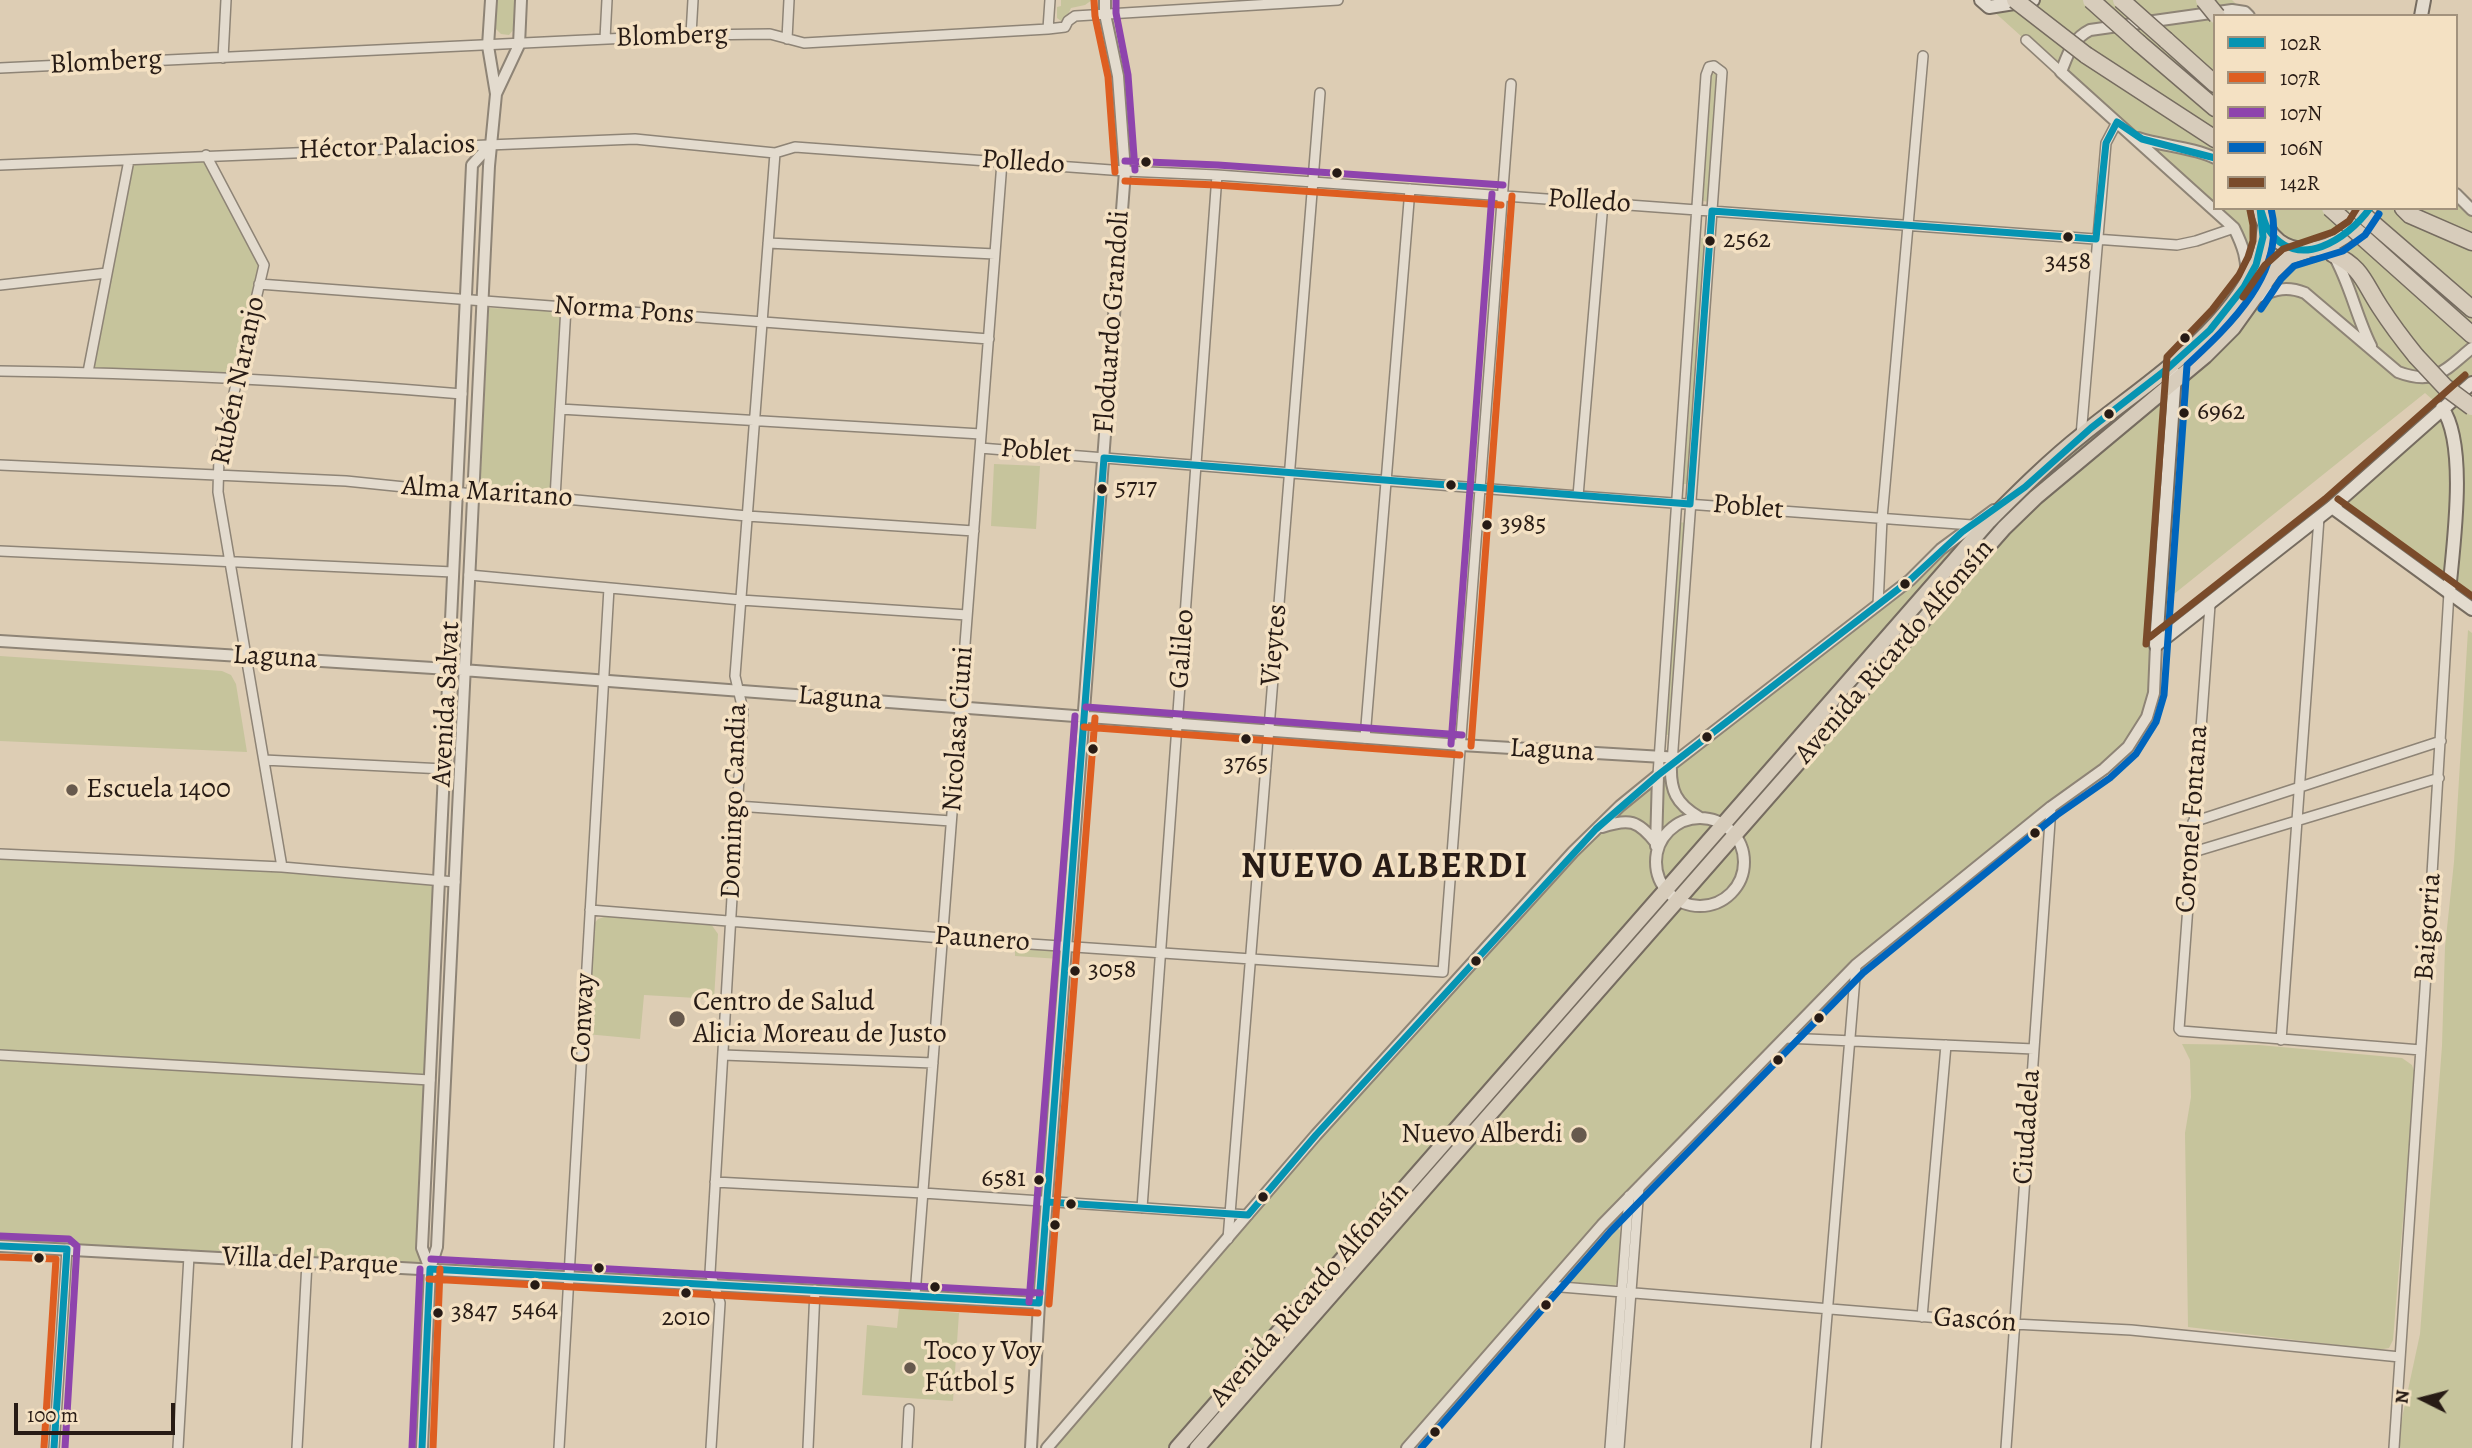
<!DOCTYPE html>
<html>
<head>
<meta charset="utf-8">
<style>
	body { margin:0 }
	#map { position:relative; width:2472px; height:1448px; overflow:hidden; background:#ddcdb4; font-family:Alegreya,serif }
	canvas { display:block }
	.legend { position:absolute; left:2213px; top:14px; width:245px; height:196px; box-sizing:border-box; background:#f4e1c3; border:2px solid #a2927d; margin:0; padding:9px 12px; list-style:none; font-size:21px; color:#271b15 }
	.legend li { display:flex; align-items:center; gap:14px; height:35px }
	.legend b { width:35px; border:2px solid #a2927d }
	.north { position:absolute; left:2388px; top:1364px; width:70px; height:70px; -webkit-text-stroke:5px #f4e1c3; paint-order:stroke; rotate:276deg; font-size:19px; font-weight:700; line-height:28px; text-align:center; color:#271b15 }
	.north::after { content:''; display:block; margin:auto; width:24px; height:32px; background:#271b15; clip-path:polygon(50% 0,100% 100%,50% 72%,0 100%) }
	.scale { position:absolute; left:14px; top:1403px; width:161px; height:32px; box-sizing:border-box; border:4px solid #271b15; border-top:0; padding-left:9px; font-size:21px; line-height:24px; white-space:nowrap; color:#271b15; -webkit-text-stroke:5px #f4e1c3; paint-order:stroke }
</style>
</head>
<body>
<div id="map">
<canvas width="2472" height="1448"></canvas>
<ul class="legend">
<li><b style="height:9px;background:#0694b2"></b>102R</li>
<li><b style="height:9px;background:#de5e21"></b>107R</li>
<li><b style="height:9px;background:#8e44ad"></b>107N</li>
<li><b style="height:9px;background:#0065bd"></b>106N</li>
<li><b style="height:9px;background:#7a4b2a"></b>142R</li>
</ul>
<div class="north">N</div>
<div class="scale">100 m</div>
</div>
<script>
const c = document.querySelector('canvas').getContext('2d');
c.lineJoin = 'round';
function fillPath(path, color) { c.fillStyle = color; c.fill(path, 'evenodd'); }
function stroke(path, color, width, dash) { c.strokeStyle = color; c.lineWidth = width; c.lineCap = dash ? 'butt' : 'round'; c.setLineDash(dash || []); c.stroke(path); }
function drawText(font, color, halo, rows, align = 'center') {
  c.font = font + ' Alegreya,serif'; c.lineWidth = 7; c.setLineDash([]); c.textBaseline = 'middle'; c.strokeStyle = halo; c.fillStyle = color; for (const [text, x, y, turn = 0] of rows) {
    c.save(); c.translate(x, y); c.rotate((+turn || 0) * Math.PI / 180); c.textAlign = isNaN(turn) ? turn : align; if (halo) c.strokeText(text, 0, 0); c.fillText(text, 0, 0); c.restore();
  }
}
fillPath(new Path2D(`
	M496,0H517L514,29L509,35L501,34L495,28Z
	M1061,0H1092L1085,5L1071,8L1064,23L1057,18V7L1061,6Z
	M1981,0H2232L2249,16H2215V208H2456V194L2472,210V609L2332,507L2442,408L2425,393L2159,606L2154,693L2128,747L1856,965L1629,1196L1407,1448H1048L1316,1135L1596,829L2177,360L2175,380L2257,296L2246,284L2234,228Z
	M1711,73L1717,74L1709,202L1703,201Z
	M206,155L264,265L237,378L88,372L129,160Z
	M1701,238L1706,239L1689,484H1684Z
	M489,308L560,311L551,493L480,489Z
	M994,464L1040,466L1036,529L991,526Z
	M1680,522L1685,523L1668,735L1663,734Z
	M2468,630L2472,633V1448H2398L2399,1432L2420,1334L2442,1046L2445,947L2454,862Z
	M0,656L222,671L231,675L236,684L247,752L0,741Z
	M0,854L439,881L422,1248L430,1269L0,1246Z
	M607,916L711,924L718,934L714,999L644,995L640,1039L586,1034L593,925L598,919Z
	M1015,946L1061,950L1060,959L1015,956Z
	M2182,1044L2259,1045L2402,1058L2412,1065L2415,1074L2393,1340L2389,1348L2378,1350L2188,1327L2185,1133L2191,1097L2190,1060Z
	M1616,1227L1620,1230L1622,1236L1619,1277L1615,1286L1575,1284L1569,1281V1276L1612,1228Z
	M899,1308L959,1313L953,1401L862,1395L867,1325L897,1328Z`), '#c6c49c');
const minor = new Path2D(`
	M1048,29L1050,0
	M691,35L693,0
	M605,39L607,0
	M787,39L789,0
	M2026,40L2061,72
	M223,58L226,0
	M0,68L691,35L770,34L804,43L1048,29L1065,27L1068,21L1075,16L1338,0
	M206,155L264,265L219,457L218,492L282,867
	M0,165L635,139L775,153L795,147L1125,171L1217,175L2177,245L2196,241L2234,228
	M768,243L995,254
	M259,284L989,339
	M0,285L107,273
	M0,371C154,373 308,381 462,394
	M88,372L129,160
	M560,409L981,434
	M2081,436L2106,143L2117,122
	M980,448L1578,496L1972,525
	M0,465L346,481L473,494L555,498L747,516L974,531
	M1578,496L1603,203
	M555,498L566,307
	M0,551L453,572
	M469,575L741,600L967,615
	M1878,605L1882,519L1923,56
	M2210,605L2179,1029L2181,1031L2421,1050
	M1365,738L1410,189
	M264,760L444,769
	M1658,775L1706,75L1709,67L1714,66L1722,72L1672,763
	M737,806L951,821
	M2193,822L2441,741
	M2190,853L2439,778
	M0,854L282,867L455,882
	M590,910L942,938L1443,972
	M1443,972L1511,84
	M1785,1038L2034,1049
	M2281,1040L2319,518
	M0,1055L430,1080
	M723,1055L933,1063
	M715,1182L923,1193L1248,1215
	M1142,1208L1217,175
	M1228,1239L1320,93
	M1549,1286L2014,1324L2131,1330L2400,1357
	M915,1295L1002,162
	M1922,1317L1946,1045
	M54,1448L67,1249
	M178,1448L189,1256
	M297,1448L307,1262
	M559,1448L609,588
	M711,1448L720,1303L710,1273L743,710L735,676L775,153
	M808,1448L815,1290
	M907,1448L909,1409
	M1610,1448L1629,1196
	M1619,1448L1639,1187
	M1816,1448L1856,965
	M2006,1448L2051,807
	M2394,1448L2426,974L2449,592`);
const tertiary = new Path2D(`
	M496,94L519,45L521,0
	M2138,138C2162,146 2193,147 2215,158
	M2456,194L2472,210
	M2333,254C2350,283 2356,316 2371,346
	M2246,281C2248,260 2243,246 2234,228L2061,72C2068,54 2072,39 2090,30L2232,10L2245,12L2249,16
	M2258,297C2276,289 2287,286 2305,293L2398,372C2435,386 2445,370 2472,348
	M0,641L449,669L1461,745L1680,758
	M1671,765C1670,790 1676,804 1699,817
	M1656 862a44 44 0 1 1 88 0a44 44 0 1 1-88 0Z
	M1602,827C1629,818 1638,820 1656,843
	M1656,846L1658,775
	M0,1246L1039,1303
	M430,1269L422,1248L472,165L491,144
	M422,1448L430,1269L437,1247L489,166L496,94L488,46L491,0
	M1031,1448L1039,1303L1125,171L1118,76L1105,14V0
	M1047,1448L1316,1135L1573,852L1620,806L1658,775L1910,580L1941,549L1994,510
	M1407,1448L1602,1225L1856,965L2051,807L2104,769L2128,747L2147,717L2154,693L2156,645`);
const secondary = new Path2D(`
	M1981,0L1989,7L2033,0
	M2421,16L2424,0
	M2442,408C2468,444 2453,547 2449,592
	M2332,507L2472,609
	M2156,645L2332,507L2472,383
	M2156,645L2175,374`);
const trunk = new Path2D(`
	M2260,208C2273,272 2345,255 2370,208
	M1177,1448L1989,521C2019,491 2050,460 2083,434C2141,387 2223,337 2255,267C2262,254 2263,240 2265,226
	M1197,1448L2004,528L2036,497L2205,356L2233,328L2273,272L2289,257L2307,251`);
const motorway = new Path2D(`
	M2166,40L2215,84
	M2139,43L2215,108
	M2086,55L2215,139
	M2403,208L2410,215L2472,242
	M2369,220L2472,309
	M2359,234L2472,335
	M2333,254C2362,267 2364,283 2380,307C2391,324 2403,340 2416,356`);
stroke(minor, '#8e8476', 12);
stroke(tertiary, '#8e8476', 14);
stroke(secondary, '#766c60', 16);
stroke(trunk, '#766c60', 18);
stroke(motorway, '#766c60', 19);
stroke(minor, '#e3dbce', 9);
stroke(tertiary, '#e3dbce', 10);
stroke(secondary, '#e3dbce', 12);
stroke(trunk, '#d7ccbb', 14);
stroke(motorway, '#d7ccbb', 16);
const motorwayBridge = new Path2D(`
	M2015,0L2086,55
	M2091,0L2139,43
	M2121,0L2166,40
	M2204,0L2217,16
	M2330,208L2359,234
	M2356,208L2369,220
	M2416,356L2445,387L2472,407`);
stroke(motorwayBridge, '#766c60', 19, []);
stroke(motorwayBridge, '#d7ccbb', 16);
stroke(new Path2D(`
	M2260,208C2263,215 2264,223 2268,229C2297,273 2348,239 2370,208
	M1047,1202L1248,1215L1316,1135L1596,829L1658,775L1910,580L1962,532L2025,487L2091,428L2167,369L2210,330L2244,287L2256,265L2263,237L2260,208
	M0,1246L67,1249L54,1448
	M430,1269L1039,1303
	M1039,1303L1104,458L1690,504L1712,211L2096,239L2106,143L2117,122L2142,139L2215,158
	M422,1448L430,1269`), '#0694b2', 7);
stroke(new Path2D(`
	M1094,0L1095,16L1108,77L1115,172
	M1125,181L1216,185L1501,205
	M1084,727L1460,755
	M1471,746L1512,196
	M0,1257L56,1259L44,1447
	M429,1279L1038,1313
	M1049,1304L1095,718
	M433,1448L440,1269`), '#de5e21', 7);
stroke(new Path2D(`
	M1116,0V13L1128,75L1135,170
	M1125,161L1218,165L1503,185
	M1086,707L1462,735
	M1451,744L1492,194
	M0,1236L69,1239L77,1246L65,1448
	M431,1259L1040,1293
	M1029,1302L1075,716
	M412,1448L420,1269`), '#8e44ad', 7);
stroke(new Path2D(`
	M2261,309L2281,279L2294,266L2343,251L2365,235L2379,214
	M1421,1448L1610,1232L1863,973L2057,815L2110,778L2136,754L2156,722L2164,695L2187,365C2230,325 2287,272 2271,208`), '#0065bd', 7);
stroke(new Path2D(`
	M2243,297L2265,265L2283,249L2333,232L2349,221L2357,208
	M2338,499L2472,596
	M2150,637L2325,499L2465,375
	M2146,644L2167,357L2212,310L2239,275L2248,257L2253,241V225L2250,210`), '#7a4b2a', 7);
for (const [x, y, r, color] of [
	[1146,162,6,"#271b15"],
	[1337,173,6,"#271b15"],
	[2068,237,6,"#271b15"],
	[1710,241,6,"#271b15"],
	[2185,338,6,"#271b15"],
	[2184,413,6,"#271b15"],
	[2109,414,6,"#271b15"],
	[1451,485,6,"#271b15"],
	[1102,489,6,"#271b15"],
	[1487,525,6,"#271b15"],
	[1905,584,6,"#271b15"],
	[1707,737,6,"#271b15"],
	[1246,739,6,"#271b15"],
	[1093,749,6,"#271b15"],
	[72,790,7,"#67594d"],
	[2035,833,6,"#271b15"],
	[1476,961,6,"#271b15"],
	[1075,971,6,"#271b15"],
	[1819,1018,6,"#271b15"],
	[677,1019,9,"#67594d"],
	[1778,1060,6,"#271b15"],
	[1579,1135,9,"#67594d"],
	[1039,1180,6,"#271b15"],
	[1263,1197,6,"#271b15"],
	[1071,1204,6,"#271b15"],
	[1055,1225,6,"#271b15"],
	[39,1258,6,"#271b15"],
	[599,1268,6,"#271b15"],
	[535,1285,6,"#271b15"],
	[935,1287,6,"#271b15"],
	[686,1293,6,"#271b15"],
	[1546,1305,6,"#271b15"],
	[438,1313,6,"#271b15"],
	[910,1368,7,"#67594d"],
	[1435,1432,6,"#271b15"]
]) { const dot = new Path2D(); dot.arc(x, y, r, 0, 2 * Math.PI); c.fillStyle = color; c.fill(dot); stroke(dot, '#f4e1c3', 2.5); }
drawText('26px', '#271b15', '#f4e1c3', [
	["2562",1723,241],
	["3458",2068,263,"center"],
	["6962",2197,413],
	["5717",1115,489],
	["3985",1500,525],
	["3765",1246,765,"center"],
	["3058",1088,971],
	["6581",1026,1180,"right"],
	["5464",535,1311,"center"],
	["3847",451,1313],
	["2010",686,1319,"center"]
], 'left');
drawText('28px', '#271b15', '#f4e1c3', [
	["Blomberg",672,37,-2],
	["Blomberg",106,63,-3],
	["Héctor Palacios",387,148,-2],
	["Polledo",1023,163,4],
	["Polledo",1589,202,4],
	["Norma Pons",624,311,4],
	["Floduardo Grandoli",1113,322,-86],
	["Rubén Naranjo",239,381,-78],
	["Poblet",1036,452,5],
	["Alma Maritano",487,493,4],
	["Poblet",1748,508,5],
	["Vieytes",1275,645,-85],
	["Galileo",1183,649,-86],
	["Avenida Ricardo Alfonsín",1895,652,-49],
	["Laguna",275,658,3],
	["Laguna",840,699,4],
	["Avenida Salvat",447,704,-87],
	["Nicolasa Ciuni",959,729,-86],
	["Laguna",1552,751,3],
	["Domingo Candia",735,801,-88],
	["Coronel Fontana",2193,819,-86],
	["Baigorria",2429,927,-86],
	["Paunero",982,940,4],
	["Conway",584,1018,-87],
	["Ciudadela",2028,1127,-86],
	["Villa del Parque",310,1262,3],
	["Avenida Ricardo Alfonsín",1310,1295,-49],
	["Gascón",1975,1321,4]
]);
drawText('28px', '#271b15', '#f4e1c3', [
	["Escuela 1400",86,790],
	["Centro de Salud",693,1003],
	["Alicia Moreau de Justo",693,1035],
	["Nuevo Alberdi",1563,1135,"right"],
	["Toco y Voy",924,1352],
	["Fútbol 5",924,1384]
], 'left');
c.letterSpacing = '2px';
drawText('bold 35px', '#271b15', '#f4e1c3', [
	["NUEVO ALBERDI",1385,868]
]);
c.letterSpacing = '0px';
</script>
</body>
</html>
